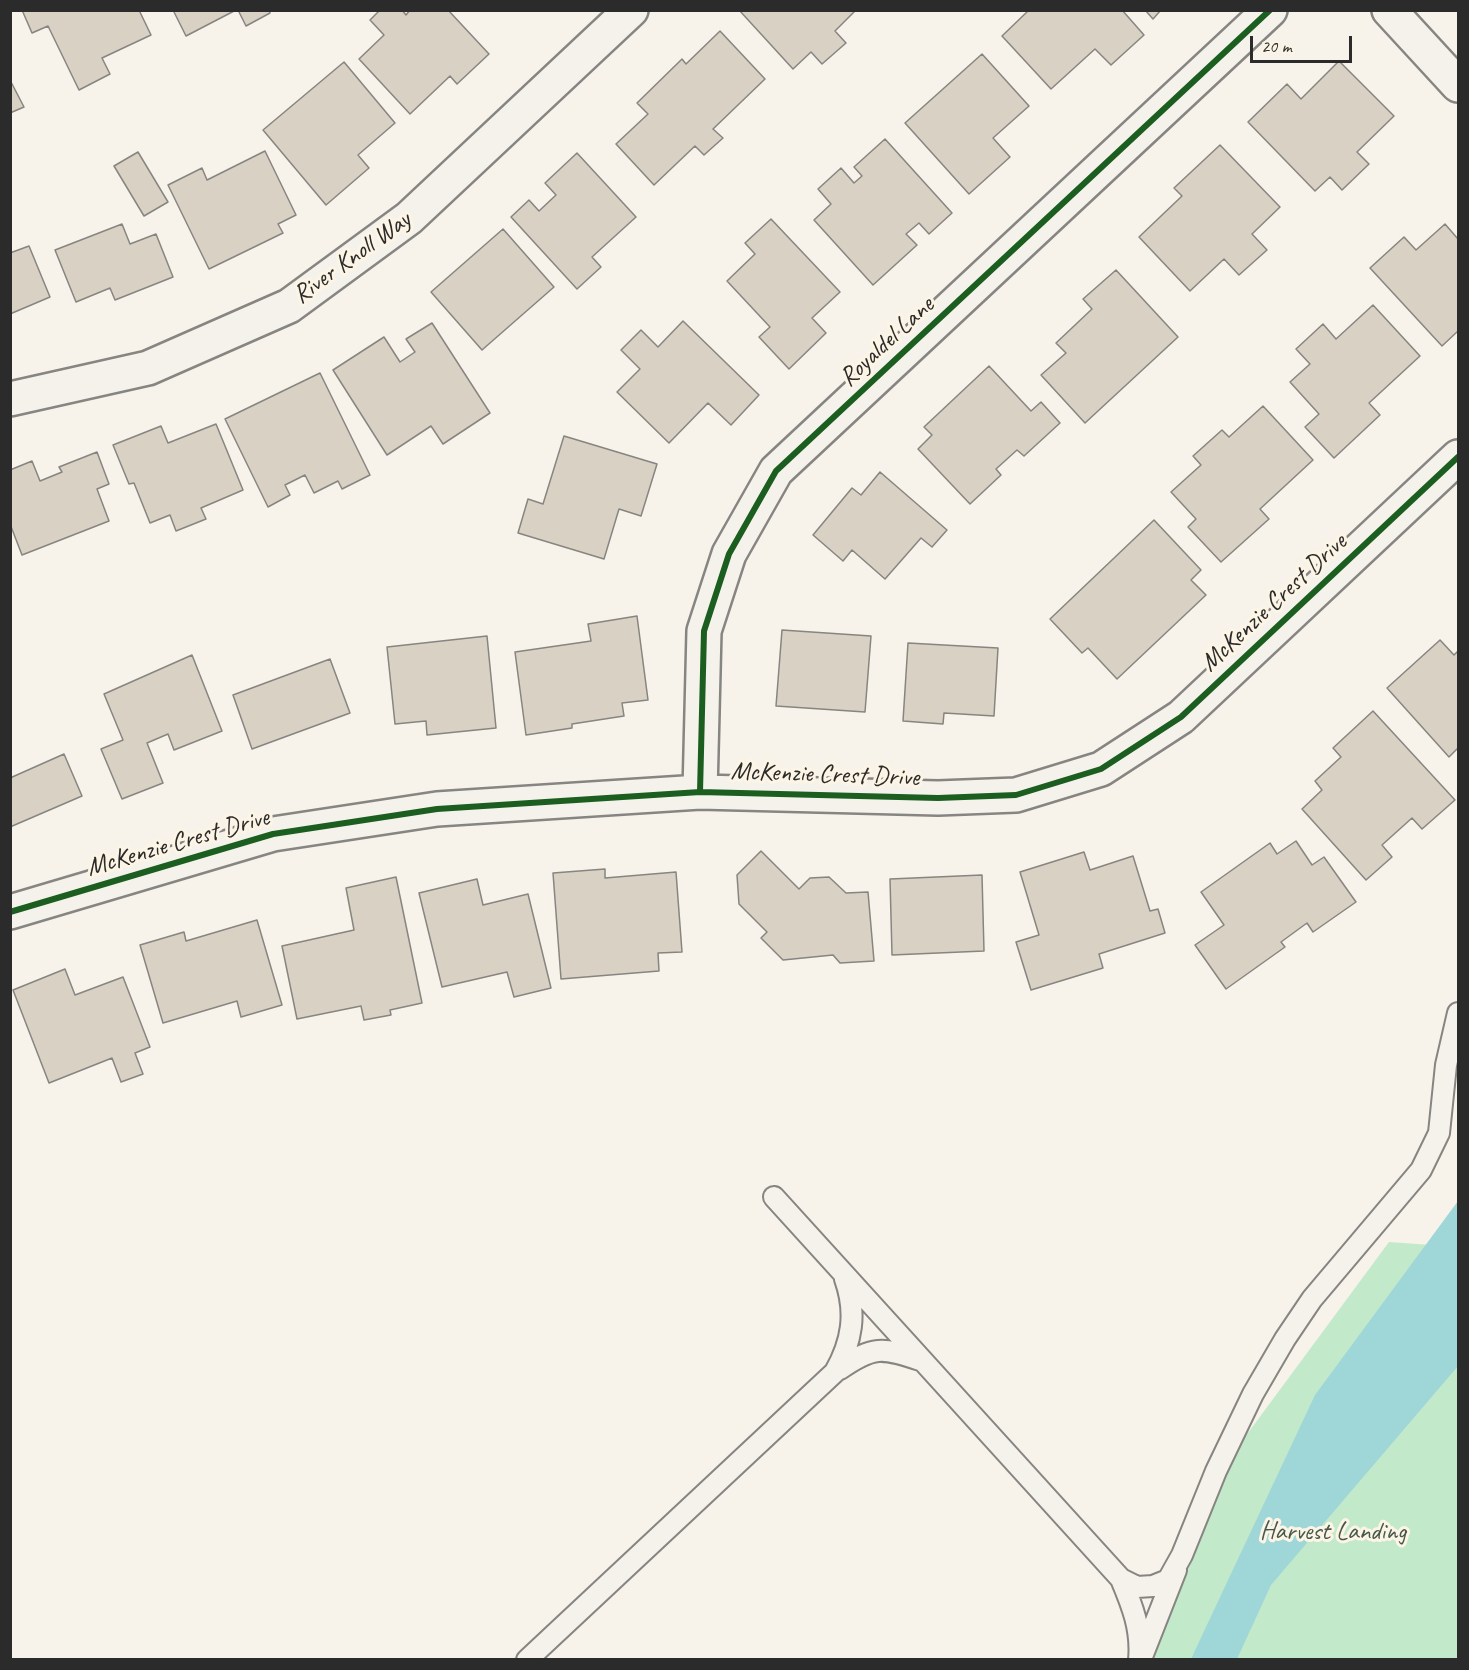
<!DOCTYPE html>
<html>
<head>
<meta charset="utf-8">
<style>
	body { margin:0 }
	#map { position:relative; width:1469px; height:1670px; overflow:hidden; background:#f7f3ea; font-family:Caveat,sans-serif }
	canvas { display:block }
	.frame { position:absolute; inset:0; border:12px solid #2b2b2b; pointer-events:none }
	.scale { position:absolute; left:1250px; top:36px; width:102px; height:27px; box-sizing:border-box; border:3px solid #2b2b2b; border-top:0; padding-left:8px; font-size:18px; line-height:21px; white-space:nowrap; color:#2b2b2b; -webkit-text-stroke:4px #fcf5e5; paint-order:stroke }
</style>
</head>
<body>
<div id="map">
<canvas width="1469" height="1670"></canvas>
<div class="frame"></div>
<div class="scale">20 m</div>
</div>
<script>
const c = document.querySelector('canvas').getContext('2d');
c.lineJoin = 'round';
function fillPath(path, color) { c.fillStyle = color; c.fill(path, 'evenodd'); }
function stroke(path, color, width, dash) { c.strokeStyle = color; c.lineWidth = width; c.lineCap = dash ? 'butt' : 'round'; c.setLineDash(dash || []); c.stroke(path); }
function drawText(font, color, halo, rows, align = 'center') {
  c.font = font + ' Caveat,sans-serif'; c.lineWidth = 6; c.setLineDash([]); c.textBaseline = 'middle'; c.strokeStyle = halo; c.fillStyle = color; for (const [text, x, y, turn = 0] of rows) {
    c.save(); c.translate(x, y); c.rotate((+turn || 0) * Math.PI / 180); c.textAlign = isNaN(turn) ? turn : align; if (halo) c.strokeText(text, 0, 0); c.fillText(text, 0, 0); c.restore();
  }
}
fillPath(new Path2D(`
	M1389,1242L1458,1247V1659L1149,1660L1225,1464Z`), '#c2e9ca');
fillPath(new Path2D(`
	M1458,1201V1366L1271,1585L1237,1659H1191L1315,1395Z`), '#9fd6d8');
const building = new Path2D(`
	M22,10H139L151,35L102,58L110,74L79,90L48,26L32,33Z
	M173,10H236L186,36Z
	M238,10H269L270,13L246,26Z
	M380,10H402L406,15L410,10H448L489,54L457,84L450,76L410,114L359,59L384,35L370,20Z
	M739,10H856L835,31L846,43L822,64L811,52L793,69Z
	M1029,10H1122L1144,35L1111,65L1095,49L1051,89L1002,36Z
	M1145,10H1161L1153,19Z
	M720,31L765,79L713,129L723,138L704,155L695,146L654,185L616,144L648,114L637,103L682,59L686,64Z
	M982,54L1029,106L993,138L1010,157L969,194L905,123Z
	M1339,61L1394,116L1357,152L1369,164L1342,190L1330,177L1315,191L1248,122L1287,84L1301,99Z
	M344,62L395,123L358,155L369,168L326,205L263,130Z
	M10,80L24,107L10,113Z
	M885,139L952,213L929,234L919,223L906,234L917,245L873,285L814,220L831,204L818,189L841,168L854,183L862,176L854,167Z
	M1220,145L1280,207L1252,234L1267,250L1239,275L1224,259L1190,291L1139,237L1182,196L1174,188Z
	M265,151L296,215L278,224L283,233L209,269L168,185L202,168L207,180Z
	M138,152L168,202L144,216L114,166Z
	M577,153L636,217L592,257L601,267L577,289L511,217L529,200L539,211L556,195L545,183Z
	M771,219L840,292L812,318L826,333L789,369L759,337L770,327L727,281L755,254L745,243Z
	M122,224L130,244L156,234L173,277L115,300L110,288L76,302L55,250Z
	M1445,224L1458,239V331L1442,346L1370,268L1404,237L1416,250Z
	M503,229L554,287L482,350L431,292Z
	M29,246L50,297L10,314V253Z
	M1116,270L1178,337L1085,423L1041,375L1066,353L1056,343L1092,309L1083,299Z
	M1373,305L1420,356L1369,403L1380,415L1334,458L1305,427L1319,414L1290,382L1310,364L1296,349L1323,324L1336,339Z
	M683,321L759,395L731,425L708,403L669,443L617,392L640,369L621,350L641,330L658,347Z
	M432,323L490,413L443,444L431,426L387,455L333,370L384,337L400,362L415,352L406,339Z
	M989,366L1031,411L1041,402L1060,423L1024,456L1017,450L996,469L1001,475L970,504L918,449L932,435L924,427Z
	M320,373L370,475L342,489L338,481L314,493L305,475L285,485L290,495L268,507L225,419Z
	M1263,406L1313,460L1260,509L1269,519L1221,562L1188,527L1196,519L1171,492L1201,465L1193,456L1222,430L1229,437Z
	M216,424L243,490L201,508L206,519L176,531L170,515L150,523L134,483L129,484L113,445L161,426L168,443Z
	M564,436L657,464L641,516L619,509L604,559L518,533L528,499L543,504Z
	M97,452L109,484L97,489L109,521L22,555L10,524V470L32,461L40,481L62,472L59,467Z
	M880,472L947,530L932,547L921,538L885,579L852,550L843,561L813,535L852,488L861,495Z
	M1154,520L1201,570L1191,580L1206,595L1117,679L1088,648L1082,653L1050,619Z
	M637,616L648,700L622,703L624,716L572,724V728L526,735L515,652L591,641L588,624Z
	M782,630L871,636L865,712L776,706Z
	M487,636L496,728L427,735L426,721L395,724L387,647Z
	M1440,640L1454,655L1458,651V748L1449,757L1387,688Z
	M908,643L998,648L994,716L944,713L943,724L903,721Z
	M192,655L222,731L174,750L168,734L147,743L163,783L122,799L101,749L123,740L104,694Z
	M330,659L350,713L252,749L233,695Z
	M1373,711L1455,800L1422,829L1412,818L1382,845L1392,857L1366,880L1302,809L1322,790L1315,781L1341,757L1333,748Z
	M64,754L82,796L10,827V778Z
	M1296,841L1312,865L1324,857L1356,902L1313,932L1307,923L1281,942L1285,947L1226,989L1195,945L1224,925L1201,892L1270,843L1277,854Z
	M761,851L799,889L810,878L829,877L846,893L868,892L874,961L840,963L833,955L783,960L761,938L767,932L739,904L737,875Z
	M1084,852L1090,870L1133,856L1150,911L1158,909L1165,933L1099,954L1103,968L1031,990L1016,942L1039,935L1020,872Z
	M605,869V878L676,872L682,952L658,953L659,971L561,979L553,873Z
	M982,875L984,951L892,955L890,879Z
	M396,877L422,1003L390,1010L391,1015L364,1020L361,1006L297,1019L282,946L354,930L346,888Z
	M477,879L483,905L528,894L551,988L514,997L507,972L442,987L419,893Z
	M257,920L282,1005L241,1017L237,1001L163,1023L140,945L184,932L186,941Z
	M65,969L75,995L123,977L150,1047L135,1053L143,1074L121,1082L112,1058L49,1083L13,990Z`);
fillPath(building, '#d8d1c4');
stroke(building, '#878581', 1.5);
const service = new Path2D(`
	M774,1197L1121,1579C1132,1605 1142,1630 1139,1660
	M840,1369C873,1346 882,1347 920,1360
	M1121,1579L1137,1587L1153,1586L1168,1580L1182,1555L1216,1471L1253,1394L1285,1339L1312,1299L1421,1170L1439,1133L1446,1065L1458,1013
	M1143,1654L1176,1570
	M527,1660L835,1372C852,1342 857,1313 845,1279`);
const minor = new Path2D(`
	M1389,10L1458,85
	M10,399L148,368L289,306L409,218L631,10
	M700,792L704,631L729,554L776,471L1270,10
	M10,912L273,834L437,809L700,792L938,798L1016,795L1101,769L1181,717L1458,457`);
stroke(service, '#878581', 24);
stroke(minor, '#878581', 38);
stroke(service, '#f5f2ec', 20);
stroke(minor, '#f5f2ec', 33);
stroke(new Path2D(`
	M700,792L704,631L729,554L776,471L1270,10
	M10,912L273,834L437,809L700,792L938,798L1016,795L1101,769L1181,717L1458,457`), '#1b5e20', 6);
drawText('26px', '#2b2b2b', '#fcf5e5', [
	["River Knoll Way",352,258,-36],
	["Royaldel Lane",887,342,-43],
	["McKenzie Crest Drive",1274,603,-43],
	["McKenzie Crest Drive",825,775,2],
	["McKenzie Crest Drive",178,843,-16]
]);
drawText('26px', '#46584c', '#fcf5e5', [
	["Harvest Landing",1333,1532]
]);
</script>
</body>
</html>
